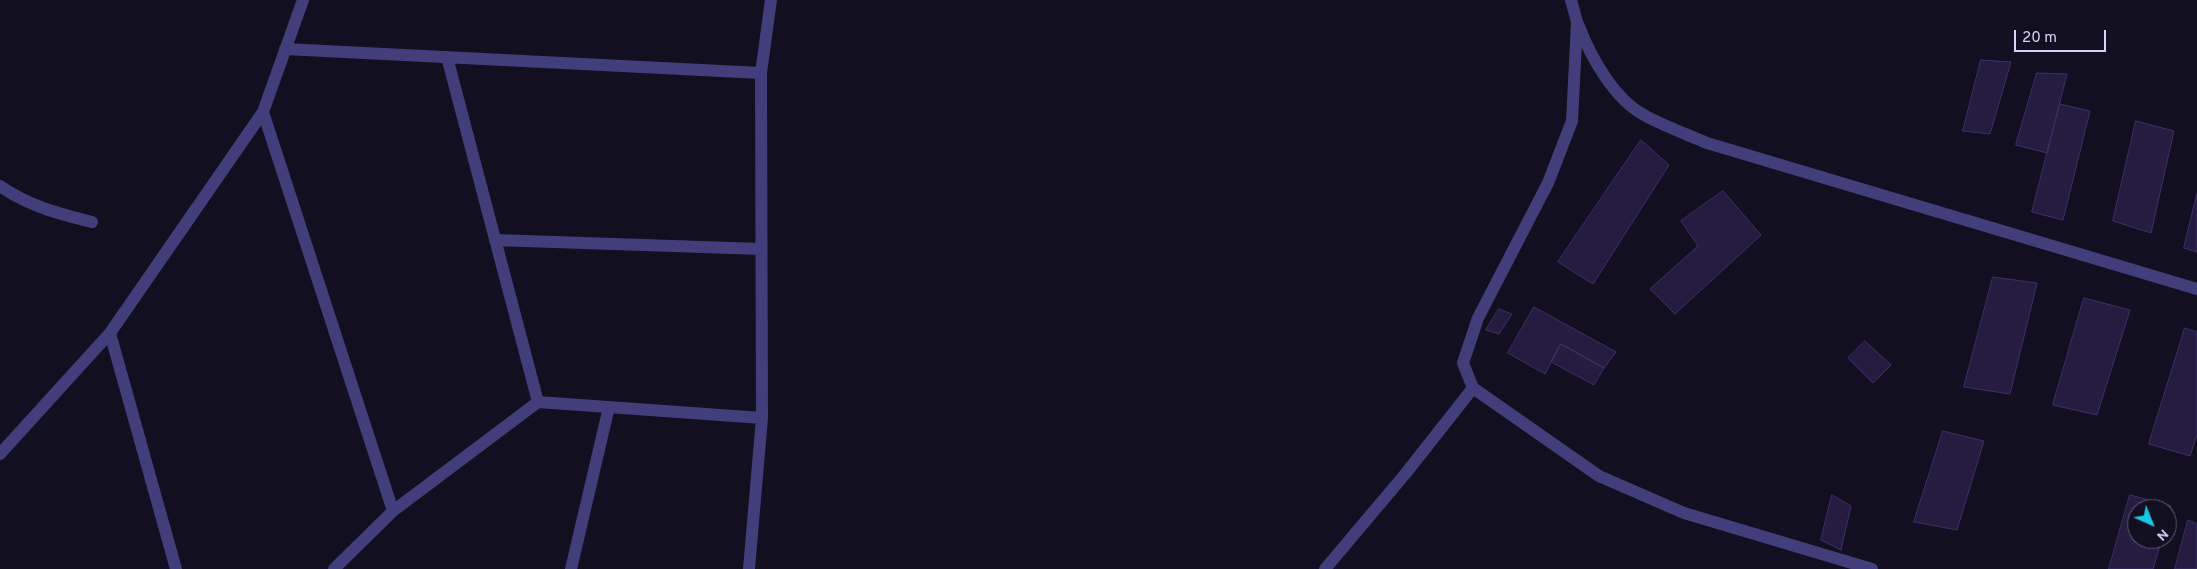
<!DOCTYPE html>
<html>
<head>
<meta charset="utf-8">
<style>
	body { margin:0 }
	#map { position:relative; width:2197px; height:569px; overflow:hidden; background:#120f20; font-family:Overpass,sans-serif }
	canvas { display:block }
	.north { position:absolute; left:2127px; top:499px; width:50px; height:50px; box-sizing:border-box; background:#120f20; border:1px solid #615d78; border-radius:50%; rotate:136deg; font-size:14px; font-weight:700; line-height:20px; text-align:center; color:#d8d2fb }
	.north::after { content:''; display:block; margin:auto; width:18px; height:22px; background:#13c9e6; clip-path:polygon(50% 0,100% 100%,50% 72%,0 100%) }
	.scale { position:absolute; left:2014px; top:30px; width:92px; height:22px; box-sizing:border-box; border:2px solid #d8d2fb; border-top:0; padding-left:6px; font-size:15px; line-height:18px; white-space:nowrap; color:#d8d2fb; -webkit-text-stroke:4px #120f20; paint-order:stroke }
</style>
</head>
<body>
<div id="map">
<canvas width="2197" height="569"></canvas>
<div class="north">N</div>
<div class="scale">20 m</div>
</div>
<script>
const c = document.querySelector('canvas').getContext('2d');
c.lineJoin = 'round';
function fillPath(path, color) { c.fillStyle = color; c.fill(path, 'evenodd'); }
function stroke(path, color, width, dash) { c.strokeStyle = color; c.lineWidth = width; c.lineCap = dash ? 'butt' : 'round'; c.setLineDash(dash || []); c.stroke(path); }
const building = new Path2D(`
	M1981,60L2011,62L1990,134L1963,131Z
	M2037,73L2067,74L2047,153L2016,145Z
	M2060,104L2090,111L2063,220L2032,212Z
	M2136,121L2174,131L2151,233L2113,221Z
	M1641,140L1669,165L1593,284L1558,262Z
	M1723,191L1761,235L1675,314L1650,289L1698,246L1681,221Z
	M2197,193V252L2184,248Z
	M1993,277L2037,283L2010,394L1964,387Z
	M2084,298L2130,310L2097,415L2053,405Z
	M1534,307L1616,352L1604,368L1561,344L1545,374L1508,353Z
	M1499,309L1512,314L1499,334L1486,330Z
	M2185,328L2197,332V435L2190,456L2149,444Z
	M1865,341L1891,365L1873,383L1848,358Z
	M1561,344L1604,368L1594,385L1551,362Z
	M1943,431L1984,441L1957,530L1914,522Z
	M1832,495L1851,506L1841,550L1821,540Z
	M2130,495L2171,506L2167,520V509H2137V539H2162L2153,569H2109Z
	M2188,520L2197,524V569H2175Z`);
fillPath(building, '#251c40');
stroke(building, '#3e306a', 1);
stroke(new Path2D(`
	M1571,0L1577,22L1572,121L1548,183L1478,318L1463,363L1473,388L1599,476L1684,513L1872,569
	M1579,26C1590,56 1614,99 1644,115C1664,126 1686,134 1707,143L2197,289
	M285,49L761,73
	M447,57L538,402
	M263,112L393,511
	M0,186C28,206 60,214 92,222
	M495,240L761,249
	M110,333L176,569
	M0,454L110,333L263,112L303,0
	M334,569L393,511L538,402L762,418
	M571,569L609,407
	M749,569L762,418L761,73L771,0
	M1325,569L1406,473L1473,388`), '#423e7b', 12);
</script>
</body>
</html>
